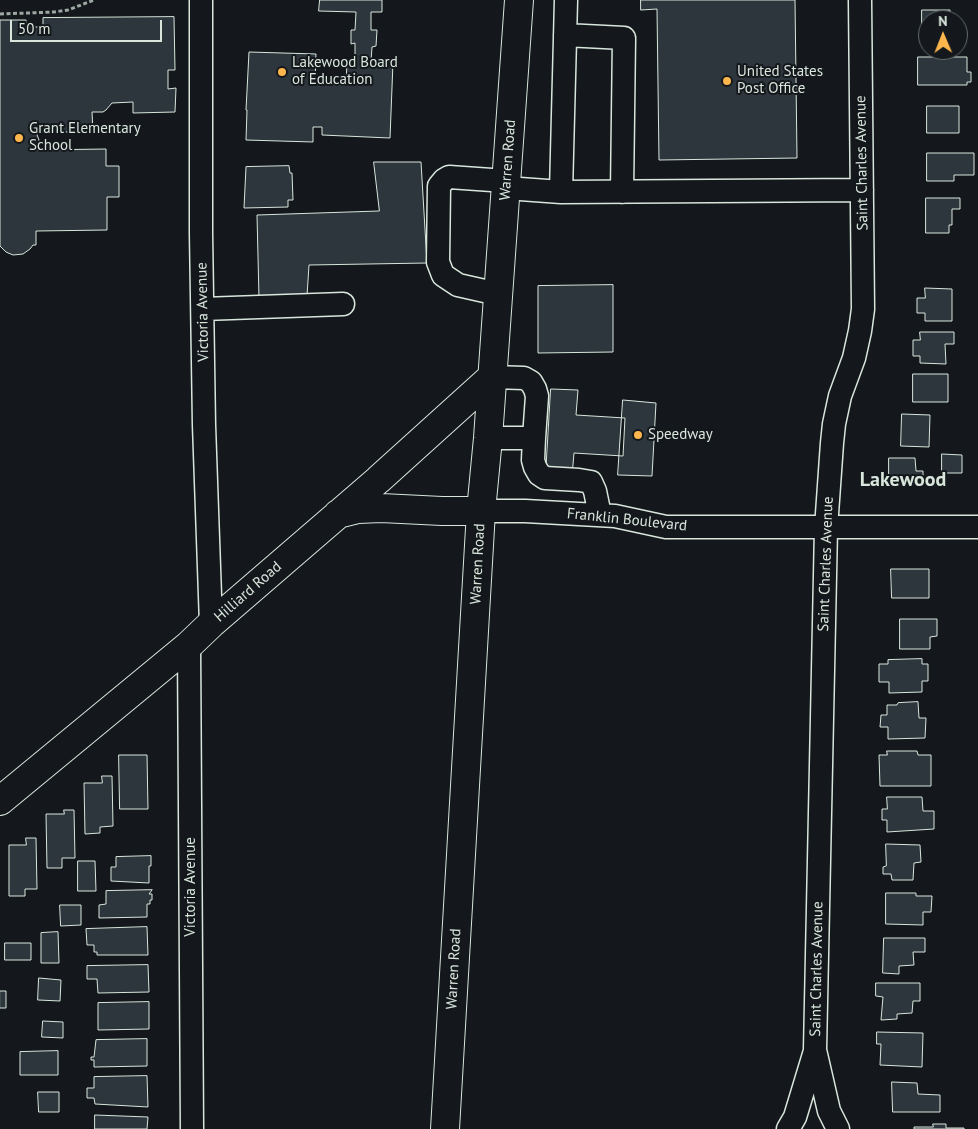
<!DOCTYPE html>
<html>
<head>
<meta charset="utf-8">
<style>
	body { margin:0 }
	#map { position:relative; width:978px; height:1129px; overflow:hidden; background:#14181c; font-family:"PT Sans",sans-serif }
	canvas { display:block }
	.north { position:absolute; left:918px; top:10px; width:50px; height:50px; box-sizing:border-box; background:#14181c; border:1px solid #626a69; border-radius:50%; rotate:359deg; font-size:14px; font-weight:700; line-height:20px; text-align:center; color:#d8e6dc }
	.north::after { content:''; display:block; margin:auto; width:18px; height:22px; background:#ffb74d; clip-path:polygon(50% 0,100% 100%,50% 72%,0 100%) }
	.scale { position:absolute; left:10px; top:20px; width:152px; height:22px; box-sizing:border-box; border:2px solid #d8e6dc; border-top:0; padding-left:6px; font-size:15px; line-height:18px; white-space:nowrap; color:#d8e6dc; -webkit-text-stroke:4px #14181c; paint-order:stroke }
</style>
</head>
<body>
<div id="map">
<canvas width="978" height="1129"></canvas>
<div class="north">N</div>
<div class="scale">50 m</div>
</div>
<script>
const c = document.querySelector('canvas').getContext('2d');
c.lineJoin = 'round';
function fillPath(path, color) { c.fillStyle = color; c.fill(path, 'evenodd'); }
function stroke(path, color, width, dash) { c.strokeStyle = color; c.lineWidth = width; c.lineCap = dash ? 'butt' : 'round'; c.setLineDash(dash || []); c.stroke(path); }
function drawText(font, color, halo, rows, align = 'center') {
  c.font = font + ' "PT Sans",sans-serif'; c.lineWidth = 4; c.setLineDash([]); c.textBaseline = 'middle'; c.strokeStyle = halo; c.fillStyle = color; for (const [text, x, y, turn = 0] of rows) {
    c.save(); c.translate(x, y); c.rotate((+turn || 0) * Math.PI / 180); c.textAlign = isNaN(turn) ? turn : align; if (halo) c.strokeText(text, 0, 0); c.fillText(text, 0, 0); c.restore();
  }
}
const building = new Path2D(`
	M320,0H382V12H371V30H377L376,46L372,47L371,61L393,62L390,138L322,135V127H313V142L246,140L247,110H246L249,52L316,54L315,84L346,85L347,61H355V43L351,44V30H355L356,12L319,11Z
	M641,0H795L797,158L659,160L657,9L641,10Z
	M922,10H950V20H928V39H922Z
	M174,17L175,70H168V89L176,88L175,112L133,113V102L112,103L106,110L103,112H92L93,132H36L39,140L37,150L106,149V166H119V197H107V230L36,231V245H33L30,249L23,254L13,255L6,252L0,246V20H26V27H43V18Z
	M918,57H967V72H971V82H967V85H918Z
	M927,106H959V133H927Z
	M927,153H974V175H954V181H927Z
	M374,162H421L427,263L309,265L307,296L259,298L257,215L379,211Z
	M289,166L290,173H292L293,200H288V207L244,208L246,167Z
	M926,198H960V209H952V225H949V233H926Z
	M613,285V352L538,353V286Z
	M925,288L952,289V321H925V313H917V298H925Z
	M920,332H954V344H945L946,364L920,363V356H913V340H920Z
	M913,374H948V402H913Z
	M551,389L578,390L576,415L625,418L623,456L574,453L572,476L546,474Z
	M623,400L656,403L652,476L618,475Z
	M902,414L930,415L929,447L901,446Z
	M942,454L962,455V473H942Z
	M889,458H915L916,471H923V484H889Z
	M891,569H929V598H892Z
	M900,619H937V636L930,637V649H900Z
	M922,659V664H928V681H922V692L889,693V682H879V664H888V660Z
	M918,702L919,718H926L925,738L888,739V727H880L881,715H887V705H897L898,703Z
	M887,751H917L918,755H931V786H880L879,755H887Z
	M119,755H147L148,809H120Z
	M102,776H112L113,826L100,827V833L85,834L84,783H102Z
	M887,797H922L923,811H934V829L887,832V820H882V809H887Z
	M64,810H74L75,858H62V868H47L46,814H64Z
	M26,838H36L37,889H25V896H9V845H26Z
	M886,844L920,845L921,862L914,863L913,880H892L891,874H883V867L886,866Z
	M151,856V866H149V883L111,881V867H116V857Z
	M78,861H95L96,891H78Z
	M152,890L149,894H152V900H150V904H147V917L99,918V905L106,904V891Z
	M886,893H916V896H932L931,912H923V925L886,924Z
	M60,905H81V925L61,926Z
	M147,927L148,955H97V952H94V945H87L86,929Z
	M58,932L59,963H41V933Z
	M884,938H925V952H913L914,965L899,966V974L883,973Z
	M5,943H31V960H5Z
	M148,965L149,992L98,993L97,979H87V966Z
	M39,978L61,980L60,1001L38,1000Z
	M876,983H920V1001H913L912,1013L897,1014V1019L881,1020L883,997L876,996Z
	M0,991H6V1008H0Z
	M149,1002V1029L98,1030V1003Z
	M43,1021L63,1022V1038L42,1037Z
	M877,1032L923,1033L922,1067L880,1065L881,1044H877Z
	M147,1039V1066L94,1067V1060H91V1057H94L96,1040Z
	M58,1051V1075H20V1052Z
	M147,1076L148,1107L95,1104L94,1098H87V1088H94V1077Z
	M892,1082L917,1083L918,1094L940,1095V1112H893Z
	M38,1092H59V1112H39Z
	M95,1115L148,1117L147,1129H95Z
	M933,1124H946V1128H964V1129H914V1127H933Z`);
fillPath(building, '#2c363c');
stroke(building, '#d8e6dc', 1);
const minor = new Path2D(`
	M201,0V233L204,425L211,624
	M565,35L624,38L622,192
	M506,188L561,192L862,190
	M561,192L566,0
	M498,294L458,285L443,275L438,262L439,186L444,180L449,177L506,181
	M203,309L343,304
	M488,438H534L537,396L535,389L531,382L524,378L492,377
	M534,438L533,460L535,467L539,474L545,478L579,480L591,482L595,491L600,515
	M481,511H525L615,516L666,527H978
	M189,645L192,1129
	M788,1129L795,1117L815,1051
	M838,1129L829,1111L815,1050L826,528L832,443L834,424L840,396L854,358L860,331L863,309L860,0`);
const major = new Path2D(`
	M338,514L358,509L381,508L442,511H481
	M0,801L189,645L211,624L378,480L492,377
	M445,1129L481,511L488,438L519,0`);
stroke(minor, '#d8e6dc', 25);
stroke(major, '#d8e6dc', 30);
stroke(new Path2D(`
	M0,14L54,12L68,10L94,0`), '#9da8a2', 3, [4, 2.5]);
stroke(minor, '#14181c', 22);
stroke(major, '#14181c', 28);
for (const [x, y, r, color] of [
	[282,72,5,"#ffb74d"],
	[727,81,5,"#ffb74d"],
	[19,138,5,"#ffb74d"],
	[638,435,5,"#ffb74d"]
]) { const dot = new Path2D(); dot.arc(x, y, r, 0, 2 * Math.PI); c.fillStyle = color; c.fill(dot); stroke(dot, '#14181c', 2); }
drawText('15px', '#d8e6dc', '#14181c', [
	["Lakewood Board",292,63],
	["of Education",292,80],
	["United States",737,72],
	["Post Office",737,89],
	["Grant Elementary",29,129],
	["School",29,146],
	["Speedway",648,435]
], 'left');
drawText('15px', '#d8e6dc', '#14181c', [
	["Warren Road",508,160,-86],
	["Saint Charles Avenue",862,163,-91],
	["Victoria Avenue",203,312,-91],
	["Franklin Boulevard",627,520,6],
	["Warren Road",478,564,-87],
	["Saint Charles Avenue",826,564,-88],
	["Hilliard Road",248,592,-41],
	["Victoria Avenue",191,887,-90],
	["Warren Road",454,969,-87],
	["Saint Charles Avenue",817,969,-89]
]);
drawText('bold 20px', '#d8e6dc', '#14181c', [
	["Lakewood",903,480]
]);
</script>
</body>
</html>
